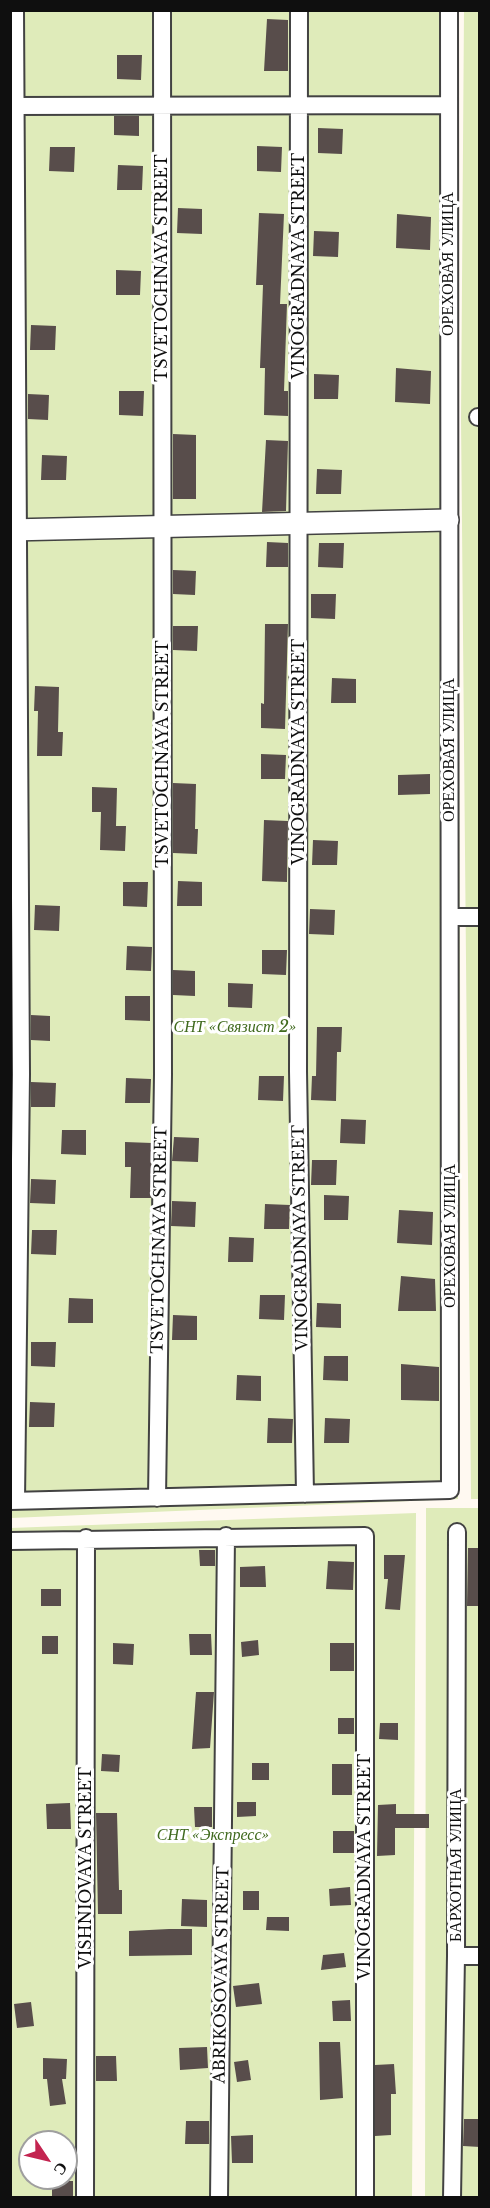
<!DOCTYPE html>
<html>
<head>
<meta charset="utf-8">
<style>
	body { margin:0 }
	#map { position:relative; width:490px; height:2208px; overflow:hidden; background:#fff9f1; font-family:"Libre Baskerville",serif }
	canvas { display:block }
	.frame { position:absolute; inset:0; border:12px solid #0f0f0f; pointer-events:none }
	.north { position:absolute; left:18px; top:2130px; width:60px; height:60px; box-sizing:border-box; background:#fff; border:2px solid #9f9f9f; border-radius:50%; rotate:125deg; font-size:16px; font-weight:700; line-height:24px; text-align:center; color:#0f0f0f }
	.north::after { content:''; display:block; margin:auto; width:21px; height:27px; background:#c32450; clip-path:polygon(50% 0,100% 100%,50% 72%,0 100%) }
</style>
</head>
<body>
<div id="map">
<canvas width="490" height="2208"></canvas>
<div class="frame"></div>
<div class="north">С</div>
</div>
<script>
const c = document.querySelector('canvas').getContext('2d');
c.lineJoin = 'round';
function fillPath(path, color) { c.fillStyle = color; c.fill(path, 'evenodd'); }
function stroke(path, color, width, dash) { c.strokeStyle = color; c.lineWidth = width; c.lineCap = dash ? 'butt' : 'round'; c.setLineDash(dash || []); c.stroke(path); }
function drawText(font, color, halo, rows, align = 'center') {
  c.font = font + ' "Libre Baskerville",serif'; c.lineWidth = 6; c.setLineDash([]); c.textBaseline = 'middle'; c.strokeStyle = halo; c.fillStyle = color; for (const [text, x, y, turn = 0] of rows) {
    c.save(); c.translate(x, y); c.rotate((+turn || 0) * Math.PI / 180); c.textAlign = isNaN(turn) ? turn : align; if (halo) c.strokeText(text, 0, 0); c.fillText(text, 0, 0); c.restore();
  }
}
fillPath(new Path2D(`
	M479,10V1499H471L461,419L464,11Z
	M10,11H458C454,507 465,1003 458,1499L11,1518Z
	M426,1508H479V2197L425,2198Z
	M416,1513L412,2197H11L10,1528ZM30,2142H66V2178H30Z`), '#dfebba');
fillPath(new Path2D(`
	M267,19L288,20V71H264Z
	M117,55H142L141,80L117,79Z
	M114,116H139V136L114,135Z
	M318,128L343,129L342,154L318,153Z
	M257,146L282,147L281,172L257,171Z
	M50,147H75L74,172L49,171Z
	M118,165L143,166L142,190H117Z
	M178,208L202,209V234L177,233Z
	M259,213L284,214L280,304H287L284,391H288V416L264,415L265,368H260L263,285H256Z
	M397,214L431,217L430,250L396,248Z
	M314,231L339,232L338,257L313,256Z
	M116,270L141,271L140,295H116Z
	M31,325L56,326L55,350H30Z
	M396,368L431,371L430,404L395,402Z
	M314,374L339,375L338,399H314Z
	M119,391H144L143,416L119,415Z
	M28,394L49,395L48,420L28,419Z
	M173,434L196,435V499H173Z
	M266,440L288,441L286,511L262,512Z
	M42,455L67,456L66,480H41Z
	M317,469L342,470L341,494H316Z
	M267,542L288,543V567H266Z
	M319,543H344L343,568L318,567Z
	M173,570L196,571L195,595L173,594Z
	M311,594H336L335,619L311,618Z
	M265,624H288L285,729L261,728V703L264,704Z
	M173,626H198L197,651L173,650Z
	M332,678L356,679V703H331Z
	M35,686L59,687L58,732H63L62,756H37L38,711H34Z
	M261,754L286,755L285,779H261Z
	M430,774V794L398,795V775Z
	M173,783L196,784L195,829H198L197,854L173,853Z
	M92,787L117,788L116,826H126L125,851L100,850L101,812H92Z
	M264,820L288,821L287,882L262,881Z
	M313,840L338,841L337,865H312Z
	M178,881L202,882V906H177Z
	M123,882H148L147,907L123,906Z
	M35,905L60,906L59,931L34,930Z
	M310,909L335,910L334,935L309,934Z
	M127,946L152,947L151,971L126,970Z
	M262,950H287L286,975L262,974Z
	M173,970L195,971V996L173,995Z
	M228,983L253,984L252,1008L228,1007Z
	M125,996H150V1021L125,1020Z
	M31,1015L50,1016V1041L31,1040Z
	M317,1027H342L341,1052H337L336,1101L311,1100L312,1076H316Z
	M259,1076H284L283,1101L258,1100Z
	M126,1078L151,1079L150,1103H125Z
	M31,1082L56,1083L55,1107H31Z
	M341,1119L366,1120L365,1144L340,1143Z
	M62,1130H86V1155L61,1154Z
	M174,1137L199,1138L198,1162L172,1161Z
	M125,1142L152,1143L151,1198H130L131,1167H125Z
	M312,1160H337L336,1185H311Z
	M31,1179L56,1180L55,1204L30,1203Z
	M324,1195L349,1196L348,1220H324Z
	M172,1201L196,1202L195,1227L171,1226Z
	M265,1204L290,1205L289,1229H264Z
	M399,1210L433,1212L432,1245L397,1243Z
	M32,1230H57L56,1255L31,1254Z
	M229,1237L254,1238L253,1262H228Z
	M401,1276L435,1279L436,1311H398Z
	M260,1295H285L284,1320L259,1319Z
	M69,1298L93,1299V1323H68Z
	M317,1303L341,1304V1328L316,1327Z
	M173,1315L197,1316V1340H172Z
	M31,1342H56L55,1367L31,1366Z
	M324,1356H348V1381L323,1380Z
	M401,1364L439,1367V1401L401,1400Z
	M237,1375L261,1376V1401L236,1400Z
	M30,1402L55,1403L54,1427H29Z
	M268,1418L293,1419L292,1443H267Z
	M325,1418L350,1419L349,1443H324Z
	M468,1548H480V1606H467Z
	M199,1550H215V1566H200Z
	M384,1555H405L400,1610L385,1609L388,1579H384Z
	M328,1561L354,1562L353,1590L326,1589Z
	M265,1566L266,1587H240V1567Z
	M41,1589H61V1606H41Z
	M189,1634H211L212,1655H190Z
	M42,1636H58V1654H42Z
	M258,1640L259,1655L242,1657L241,1642Z
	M113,1643L134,1644L133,1665L113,1664Z
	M330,1643H354V1671H330Z
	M196,1692H214L210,1748L192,1749Z
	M338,1718H354V1734H338Z
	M380,1723H398V1740L379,1739Z
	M102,1754L120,1755L119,1772L101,1771Z
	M252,1763H269V1780H252Z
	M332,1764H352V1795H332Z
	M237,1802H256V1816L237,1817Z
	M70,1803L71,1829H47L46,1804Z
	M396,1804V1814H429V1828H395V1855L377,1856L378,1805Z
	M194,1807H212V1827H195Z
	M96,1813H117L119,1890H122V1914H98Z
	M333,1831H354V1853H333Z
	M350,1887L351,1905L330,1906L329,1889Z
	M243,1891H259V1910H243Z
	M182,1899L207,1900V1927L181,1926Z
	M267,1917H289V1931L266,1930Z
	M169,1929H192V1955L129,1956V1931Z
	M344,1953L346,1967L321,1970L323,1955Z
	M259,1983L262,2004L236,2007L233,1986Z
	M350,2000L351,2021H333L332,2001Z
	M31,2002L34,2026L17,2028L14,2004Z
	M319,2042H340L343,2098L320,2100Z
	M207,2047L208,2068L180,2070L179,2048Z
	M96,2056H116L117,2081H96Z
	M43,2058L67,2059L66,2079H62L66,2104L50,2106L47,2079H43Z
	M248,2060L251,2080L237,2082L234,2062Z
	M394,2064L396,2094H391V2135L375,2136V2065Z
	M464,2119H480V2147L463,2146Z
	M186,2121H209V2144H185Z
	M253,2135V2163H232L231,2136Z
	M52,2181H73V2198H52Z`), '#584d4b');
const minor = new Path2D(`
	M15,10L21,1074L16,1501
	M299,10L298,1071L305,1494
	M10,106L448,105
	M478,417H480
	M450,917H480
	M157,1498L163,1074L162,10
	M10,1501L450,1490L449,10
	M10,1541L365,1536V2198
	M456,1956H480
	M85,2198L86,1538
	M219,2198L226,1536
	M452,2198L456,1956L457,1532`);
const tertiary = new Path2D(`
	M10,530L448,520`);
stroke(minor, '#424242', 20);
stroke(tertiary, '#424242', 24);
stroke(minor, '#fff', 16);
stroke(tertiary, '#fff', 21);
drawText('16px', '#0f0f0f', '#fff', [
	["ОРЕХОВАЯ УЛИЦА",448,264,-90],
	["VINOGRADNAYA STREET",299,266,-90],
	["TSVETOCHNAYA STREET",162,268,-90],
	["ОРЕХОВАЯ УЛИЦА",449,750,-90],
	["VINOGRADNAYA STREET",299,752,-90],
	["TSVETOCHNAYA STREET",163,754,-90],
	["ОРЕХОВАЯ УЛИЦА",450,1236,-90],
	["VINOGRADNAYA STREET",301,1238,-91],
	["TSVETOCHNAYA STREET",160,1240,-89],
	["БАРХОТНАЯ УЛИЦА",456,1865,-90],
	["VINOGRADNAYA STREET",365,1867,-90],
	["VISHNIOVAYA STREET",86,1868,-90],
	["ABRIKOSOVAYA STREET",222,1975,-89]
]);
drawText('italic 16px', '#3f691d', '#fff', [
	["СНТ «Связист 2»",235,1027],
	["СНТ «Экспресс»",213,1835]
]);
</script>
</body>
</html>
